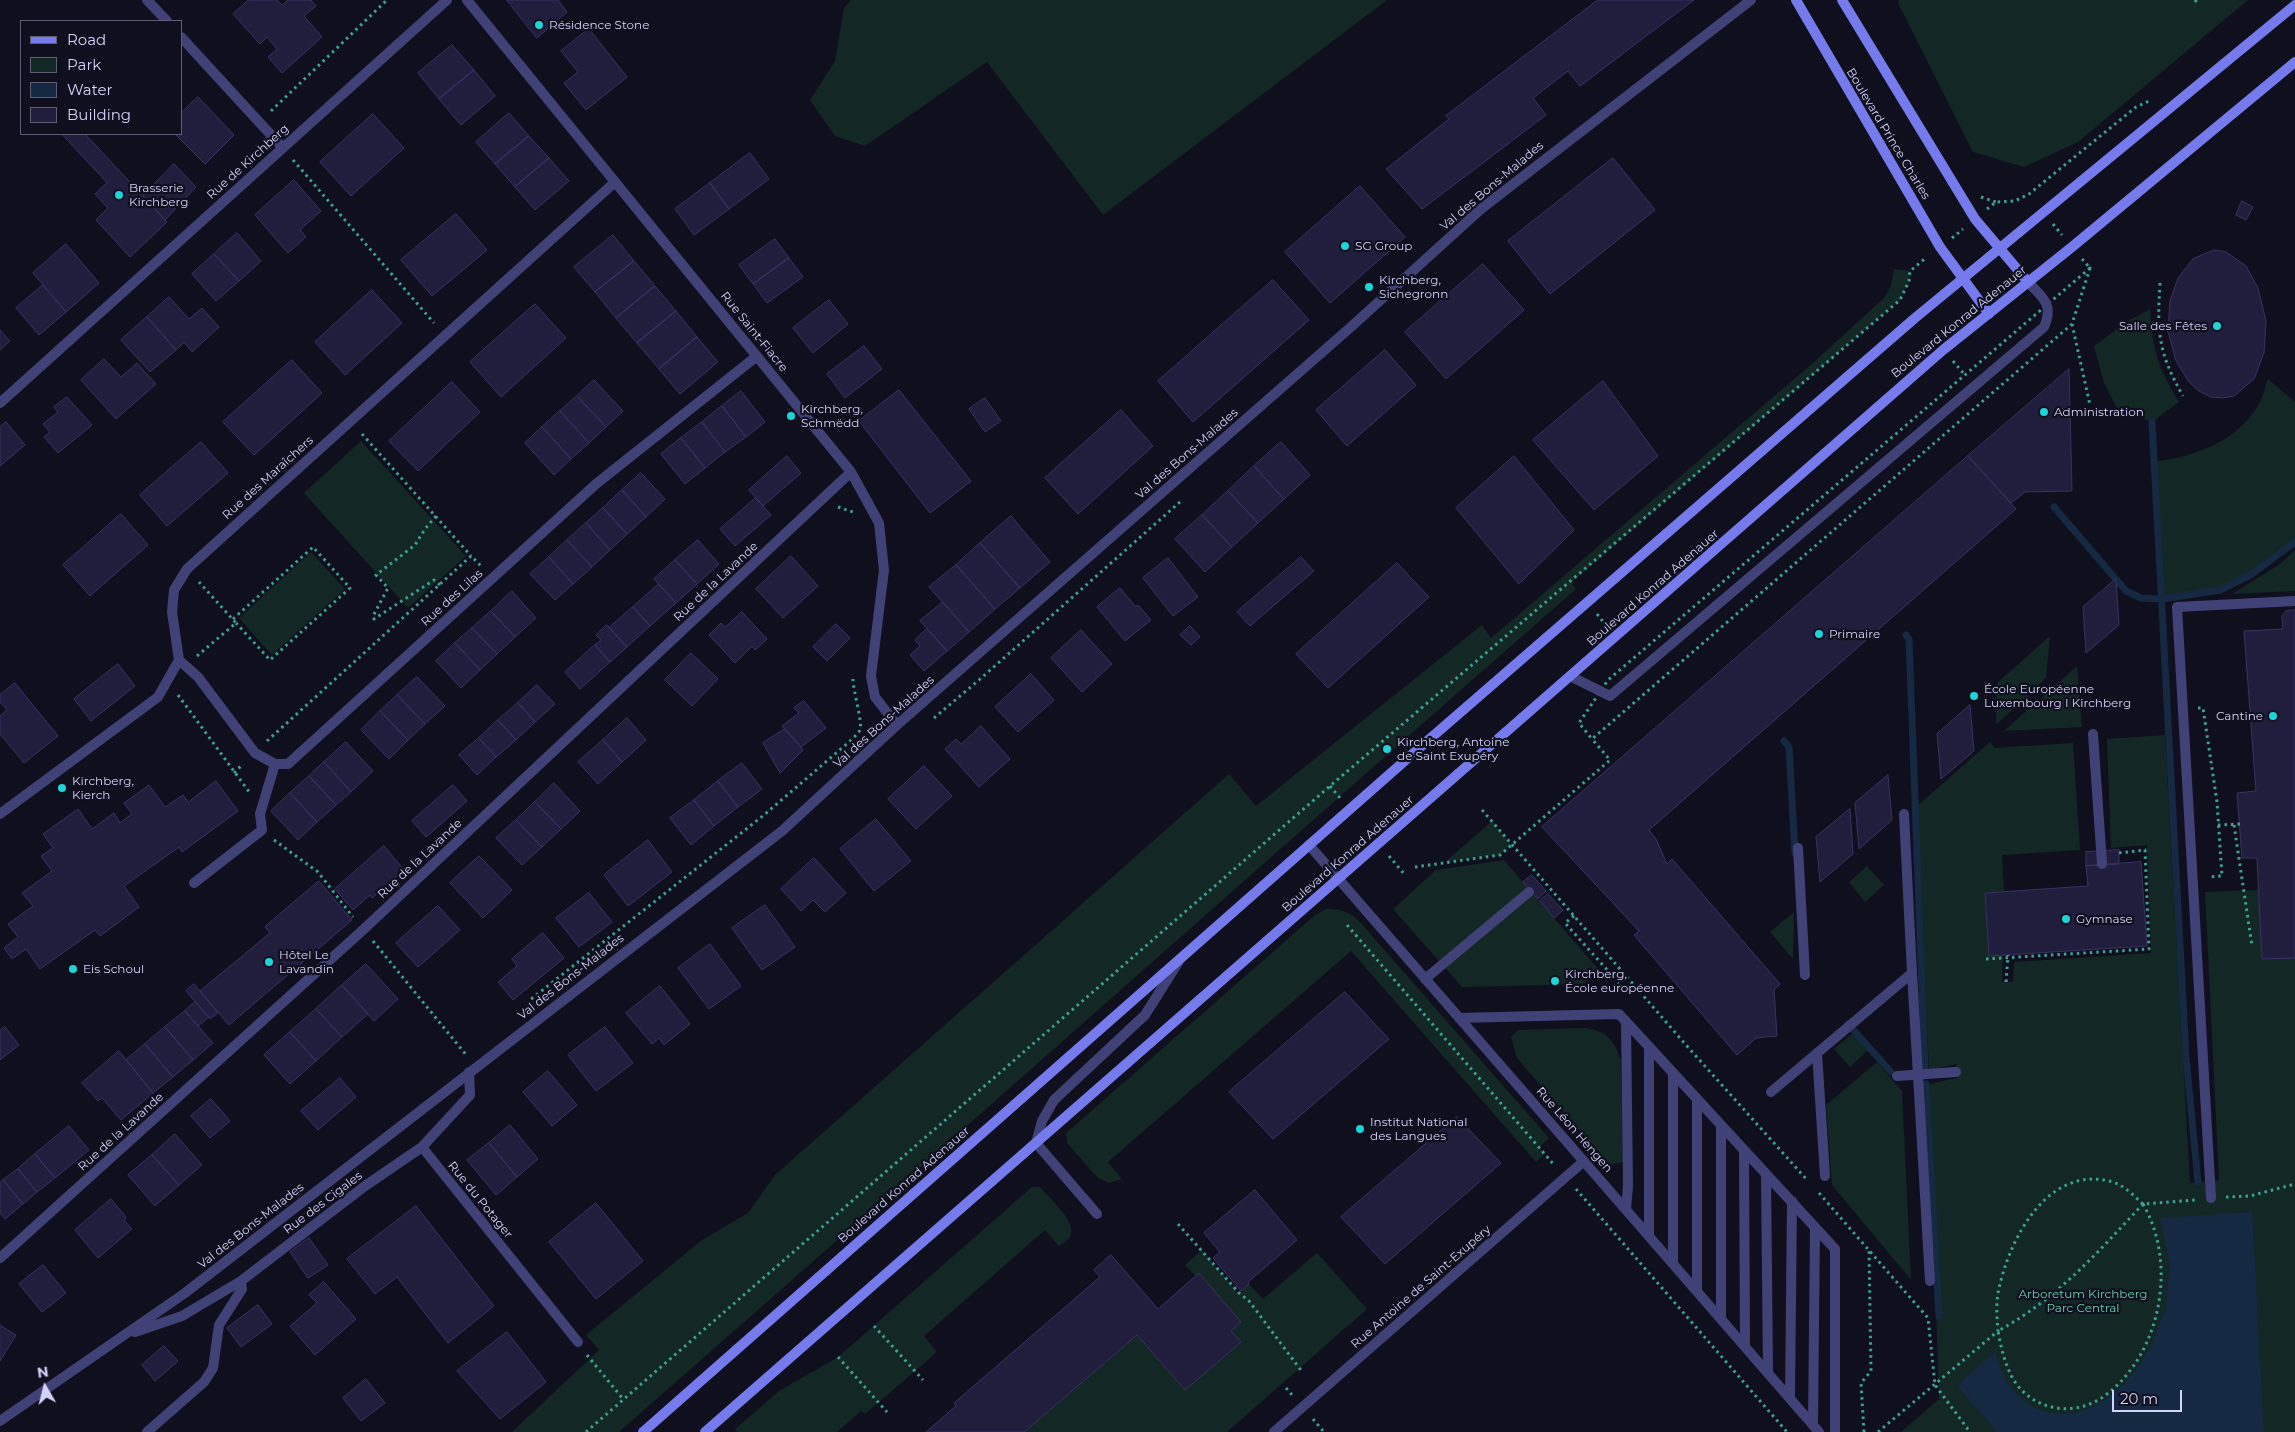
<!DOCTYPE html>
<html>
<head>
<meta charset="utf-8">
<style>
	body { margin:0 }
	#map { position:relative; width:2295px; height:1432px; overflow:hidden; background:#100f1e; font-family:Montserrat,sans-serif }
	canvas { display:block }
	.legend { position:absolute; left:20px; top:20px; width:162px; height:115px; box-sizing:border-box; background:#100f1e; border:1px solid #5e5d76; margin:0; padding:6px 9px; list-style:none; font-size:15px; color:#d3d2f9 }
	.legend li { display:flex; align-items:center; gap:10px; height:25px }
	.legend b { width:25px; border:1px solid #5e5d76 }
	.north { position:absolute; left:20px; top:1362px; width:50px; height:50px; -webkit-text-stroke:4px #100f1e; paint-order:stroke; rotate:352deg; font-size:14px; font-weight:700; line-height:20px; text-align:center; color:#d3d2f9 }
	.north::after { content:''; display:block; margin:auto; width:18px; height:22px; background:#d3d2f9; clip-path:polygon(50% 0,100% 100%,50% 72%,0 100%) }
	.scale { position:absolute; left:2112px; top:1390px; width:70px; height:22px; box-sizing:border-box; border:2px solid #d3d2f9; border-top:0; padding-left:6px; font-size:15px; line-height:18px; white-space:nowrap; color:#d3d2f9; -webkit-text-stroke:4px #100f1e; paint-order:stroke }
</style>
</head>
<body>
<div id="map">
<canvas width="2295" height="1432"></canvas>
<ul class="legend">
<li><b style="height:6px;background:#757bed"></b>Road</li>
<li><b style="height:14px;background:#132725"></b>Park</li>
<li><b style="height:14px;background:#152942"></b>Water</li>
<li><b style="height:14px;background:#211d3c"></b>Building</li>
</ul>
<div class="north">N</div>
<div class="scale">20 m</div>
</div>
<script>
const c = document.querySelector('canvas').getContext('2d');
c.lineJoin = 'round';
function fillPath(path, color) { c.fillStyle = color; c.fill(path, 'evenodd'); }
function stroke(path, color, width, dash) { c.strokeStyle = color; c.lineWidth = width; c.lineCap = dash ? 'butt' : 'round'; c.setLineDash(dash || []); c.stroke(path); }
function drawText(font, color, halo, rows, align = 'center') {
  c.font = font + ' Montserrat,sans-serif'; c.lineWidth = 4.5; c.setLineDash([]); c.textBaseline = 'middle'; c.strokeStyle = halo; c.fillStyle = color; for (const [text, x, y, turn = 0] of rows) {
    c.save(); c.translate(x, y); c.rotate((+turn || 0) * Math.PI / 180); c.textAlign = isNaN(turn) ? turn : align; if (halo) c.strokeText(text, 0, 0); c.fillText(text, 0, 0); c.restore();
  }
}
fillPath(new Path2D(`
	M851,0H1387L1103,215L987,62L865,146L835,136L810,100L835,61L844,8Z
	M1899,0H2248L2078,142L2024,167L1973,152L1898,3Z
	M1894,269L1910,271L1909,281L1900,300L1571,583L1576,589C1256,869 939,1152 619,1432H512L599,1350L586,1335L702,1240L748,1213L775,1175L1229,774L1256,806L1482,625L1491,638L1813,363L1885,297L1891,285Z
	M2150,309C2153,353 2157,364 2179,402L2152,422L2117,408L2104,383L2094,346L2128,321Z
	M2268,379L2295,402V542L2252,574L2220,590L2162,599L2154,462C2195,456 2236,443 2259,404C2263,397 2265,387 2268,379Z
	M361,441L466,556L408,608L304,493Z
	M2295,550V591L2232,594L2280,564Z
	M311,552L345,589L272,655L239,618Z
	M2050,636L2046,678L1996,725L1997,683Z
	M2077,666L2082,727L2004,731Z
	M2165,735L2190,1183L2219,1180L2205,892L2259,890L2295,958V1432H1901L1939,1399L1929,1084L1957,1078L1956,1064L1929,1070L1917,806L1990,742L1995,748L2073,743L2080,850L2002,855L2004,891L1985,893L1989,956L2003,955L2002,982H2013L2014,962L2151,953L2147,845L2111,848L2107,739Z
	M1492,821L1512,845L1500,855L1445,862Z
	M1504,860L1598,969L1583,984L1462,987L1393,909L1436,870Z
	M1867,866L1884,885L1865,902L1849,882Z
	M1326,909C1341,909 1349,911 1360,922L1549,1138L1539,1147L1545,1154L1536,1162L1351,951L1108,1162L1122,1179L1109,1183L1098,1178L1067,1143L1066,1133L1315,915Z
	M1794,912L1793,959L1770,932Z
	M1584,1028C1605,1030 1615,1040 1621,1061L1623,1162L1609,1165L1517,1058L1511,1037L1518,1030Z
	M1853,1033L1868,1050L1850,1067L1834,1049Z
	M1877,1062L1902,1091L1911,1280L1832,1185L1826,1105Z
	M1032,1187H1040C1049,1198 1080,1224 1069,1238C1067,1241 1062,1244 1059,1246L1045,1230L924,1336L937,1352L865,1414L861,1411L837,1432H737L735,1429L779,1391L838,1357Z
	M1202,1250L1239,1293L1249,1284L1263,1299L1317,1253L1367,1309L1227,1432H1024L1137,1335L1185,1390L1240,1343L1231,1331L1241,1322L1185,1265Z`), '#132725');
fillPath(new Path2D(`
	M2252,1212L2264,1432H1997L1957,1385L1995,1352C2002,1378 2013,1396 2037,1409C2097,1432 2150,1366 2162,1315L2165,1314L2170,1265L2160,1218Z`), '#152942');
stroke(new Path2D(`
	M2152,422L2186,1057L2198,1182
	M2054,507L2126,591L2141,598L2162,599L2220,590L2252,574L2295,542
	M1906,635L1909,639L1925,1067
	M1784,741L1789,747L1795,853
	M1848,1024L1891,1072
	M1926,1084L1939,1316`), '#152942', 7);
const building = new Path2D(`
	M249,0H277L282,5L288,0H311L316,6L304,16L322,37L282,73L268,57L277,49L267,37L260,44L233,14Z
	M507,0H558L567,12L537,38Z
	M1598,0H1694L1580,86L1568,71L1533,98L1546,115L1422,209L1386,169L1449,119L1446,116Z
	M589,29L627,77L586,110L564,83L578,72L561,51Z
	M452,45L474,70L439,99L418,73Z
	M474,70L495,96L461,125L439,99Z
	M198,97L234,135L205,164L175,134H181V113Z
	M509,113L529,136L495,164L476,142Z
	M373,114L404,148L351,196L320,162Z
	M62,134H85L167,222L130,257L96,220L108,208L95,194L107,183Z
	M529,136L549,158L515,187L495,164Z
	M750,153L769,179L729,209L710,183Z
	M549,158L569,181L535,210L515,187Z
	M1613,158L1655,210L1550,294L1508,241Z
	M174,164L196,187L165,220L143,196Z
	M294,180L321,211L300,230L306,237L288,253L255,215Z
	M710,183L729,209L694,235L675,209Z
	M1360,186L1405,237L1330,303L1285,252Z
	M2242,201L2253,207L2246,220L2236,215Z
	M456,214L487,250L432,296L401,260Z
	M237,233L261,261L239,281L214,254Z
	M613,235L634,261L595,292L574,267Z
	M775,239L789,258L753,284L739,265Z
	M66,244L99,283L66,312L33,273Z
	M2214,250L2226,252L2246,266L2258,288L2266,321L2264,353L2254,379L2234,396L2222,398L2211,397L2199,391L2189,382L2176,361L2168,331L2170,301L2178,278L2193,259Z
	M214,254L239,281L216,301L192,274Z
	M789,258L803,277L767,303L753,284Z
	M634,261L655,286L616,318L595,292Z
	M1483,264L1524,310L1446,379L1405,332Z
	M1273,280L1309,320L1193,422L1158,381Z
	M43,285L66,312L39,335L16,308Z
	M655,286L676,311L637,343L616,318Z
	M372,290L402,323L345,375L315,342Z
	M169,297L189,319L202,308L219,327L192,352L184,342L176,350L147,317Z
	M829,300L848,324L813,353L793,328Z
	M535,304L566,338L501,397L470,362Z
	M676,311L697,337L659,369L637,343Z
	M147,317L176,350L150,372L121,340Z
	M0,330L10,341L0,350Z
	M697,337L718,362L680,394L659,369Z
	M864,346L882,369L845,398L827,374Z
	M1385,350L1416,385L1347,446L1316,410Z
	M104,359L121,377L137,363L156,384L116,419L81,380Z
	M292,360L322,393L254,455L223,422Z
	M2069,369L2072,491L2025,492L2011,503L1968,456Z
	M594,380L623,411L606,427L577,396Z
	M1603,381L1658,456L1594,510L1533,440Z
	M452,382L480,412L418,471L389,441Z
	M899,390L971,481L930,513L859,421Z
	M741,391L765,422L746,437L722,406Z
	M577,396L606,427L589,443L560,411Z
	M67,397L92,425L58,453L44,437L50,432L43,424L58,412L54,407Z
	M985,398L1001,421L985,432L969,409Z
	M722,406L746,437L725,452L702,422Z
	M1121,410L1153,446L1078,514L1045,478Z
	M560,411L589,443L571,459L542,427Z
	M6,422L25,445L0,466V427Z
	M702,422L725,452L705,468L681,438Z
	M542,427L571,459L554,475L525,443Z
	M681,438L705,468L685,484L661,454Z
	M201,442L228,473L167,526L140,495Z
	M1281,442L1310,475L1284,499L1254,466Z
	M787,456L801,473L763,506L749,490Z
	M1514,456L1574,530L1519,584L1456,508Z
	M1968,456L2016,509L1649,830L1656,839L1667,864L1672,859L1780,984L1774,990L1777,1036L1756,1038L1737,1055L1634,935L1639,931L1542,827Z
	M1254,466L1284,499L1258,523L1228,491Z
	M641,473L665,499L646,517L622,490Z
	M622,490L646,517L627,534L603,508Z
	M1228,491L1258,523L1232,547L1202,515Z
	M756,498L771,515L735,546L720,529Z
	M603,508L627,534L610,550L586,523Z
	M121,514L148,545L90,596L63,565Z
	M1202,515L1232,547L1205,572L1175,539Z
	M1011,516L1050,562L1020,588L980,543Z
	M586,523L610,550L592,567L567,540Z
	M567,540L592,567L573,584L549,557Z
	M698,540L719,564L697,584L675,560Z
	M980,543L1020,588L995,609L956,565Z
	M791,556L818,586L783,618L756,589Z
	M549,557L573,584L555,600L530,574Z
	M1301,557L1314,571L1250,626L1237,612Z
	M1168,558L1198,597L1173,616L1143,578Z
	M675,560L697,584L676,603L654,579Z
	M1397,563L1429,597L1328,688L1296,654Z
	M956,565L995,609L969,632L929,587Z
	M2116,579L2119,625L2086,653L2083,607Z
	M659,584L676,603L650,626L633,607Z
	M1120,588L1136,607L1138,605L1151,620L1125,641L1097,607Z
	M512,591L536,618L515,637L491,611Z
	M943,602L969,632L947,651L920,621Z
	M633,607L650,626L627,647L609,628Z
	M2295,610V958L2262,959L2257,858H2242L2237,793L2256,791L2244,631L2283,629L2282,616L2286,611Z
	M491,611L515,637L497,654L472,628Z
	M742,612L767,639L755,650L752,646L735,663L709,635L721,623L725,627Z
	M836,624L850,638L827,661L813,647Z
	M607,625L627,647L610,662L595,645L601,640L596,635Z
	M1190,626L1200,637L1191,645L1180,635Z
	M472,628L497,654L480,670L455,643Z
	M927,629L947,651L924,671L910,655L920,646L915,640Z
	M1081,630L1112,664L1082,692L1051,658Z
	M455,643L480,670L461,688L436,661Z
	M595,645L610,662L580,689L565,672Z
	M691,653L718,679L692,706L665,680Z
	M118,664L135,686L91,721L74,699Z
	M1031,674L1054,700L1018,732L995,707Z
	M417,677L445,706L425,724L397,695Z
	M15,683L58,736L24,763L0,734V716L7,710L0,702V695Z
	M537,685L555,704L535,722L518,703Z
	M397,695L425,724L408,740L380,711Z
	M804,701L826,728L801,747L782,726L799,713L794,708Z
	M518,703L535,722L516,740L498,720Z
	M1970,705L1974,751L1941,779L1937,734Z
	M380,711L408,740L389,759L361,730Z
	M627,718L646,740L622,762L603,740Z
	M498,720L516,740L496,757L479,738Z
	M981,726L1010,759L979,787L945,749L956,739L961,744Z
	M785,729L803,750L780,773L763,743Z
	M479,738L496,757L477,775L459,755Z
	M603,740L622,762L598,784L578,762Z
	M346,742L373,771L351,792L324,762Z
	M324,762L351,792L336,805L309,776Z
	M742,763L762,789L738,807L718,781Z
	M924,766L952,796L916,829L888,799Z
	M1888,775L1892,820L1859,849L1855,803Z
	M309,776L336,805L317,822L290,793Z
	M216,781L238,811L182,852L179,847L124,886L139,907L100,936L95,930L40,969L26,949L12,959L4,948L18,937L8,924L33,906L22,893L52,871L41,856L53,848L43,834L78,809L92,829L114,813L120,823L132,814L124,803L149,785L165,807L183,795L188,802Z
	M718,781L738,807L714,826L694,800Z
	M554,783L580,811L561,829L535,802Z
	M453,785L467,801L426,837L412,821Z
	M290,793L317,822L298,840L271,811Z
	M694,800L714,826L691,845L670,818Z
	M535,802L561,829L542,847L516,820Z
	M1850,809L1853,854L1820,882L1816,837Z
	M876,819L911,861L874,891L840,849Z
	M516,820L542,847L522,865L496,838Z
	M648,840L672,872L628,906L604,875Z
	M384,846L404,870L372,898L370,895L353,910L335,889Z
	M2119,850V864L2086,866V852Z
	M479,856L512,890L483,918L450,883Z
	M814,858L846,893L825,912L813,900L801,911L781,889Z
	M2141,862L2147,946L1989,956L1985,893L2088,886L2086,866Z
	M1532,875L1546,891L1538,899L1523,882Z
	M319,881L352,920L229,1025L200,991L270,933L265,927Z
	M589,893L612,922L579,947L556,918Z
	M1548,894L1563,910L1554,918L1540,901Z
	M765,905L795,947L762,970L732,928Z
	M438,906L460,930L418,967L396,943Z
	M543,933L564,958L513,1000L498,982L517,966L512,959Z
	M710,944L741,986L709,1009L678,968Z
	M366,964L398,999L374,1021L342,985Z
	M194,984L218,1013L210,1019L186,991Z
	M342,985L368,1014L342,1037L316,1009Z
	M660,986L690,1024L664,1045L659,1038L652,1044L626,1013Z
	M1345,992L1389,1039L1273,1139L1229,1092Z
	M195,1002L209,1017L198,1026L185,1011Z
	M316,1009L342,1037L316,1061L290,1032Z
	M185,1011L213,1043L193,1060L165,1027Z
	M5,1027L19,1045L0,1060V1031Z
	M165,1027L193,1060L173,1077L145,1044Z
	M605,1027L633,1063L596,1091L568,1055Z
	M290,1032L316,1061L290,1084L264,1055Z
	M145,1044L173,1077L153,1093L126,1060Z
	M119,1051L153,1093L121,1120L102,1098L98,1101L82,1083Z
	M548,1071L577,1105L552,1126L523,1092Z
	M340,1078L356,1097L318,1130L301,1111Z
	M211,1099L230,1121L210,1138L191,1116Z
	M1457,1117L1501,1163L1385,1264L1341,1217Z
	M510,1125L538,1159L517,1177L489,1143Z
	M69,1126L89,1150L55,1178L35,1154Z
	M175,1134L202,1165L179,1185L152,1155Z
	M489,1143L517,1177L496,1195L467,1160Z
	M35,1154L55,1178L37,1192L18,1169Z
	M152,1155L179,1185L155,1206L128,1175Z
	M18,1169L37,1192L23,1204L3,1180Z
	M3,1180L23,1204L5,1219L0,1213V1183Z
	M1255,1190L1297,1240L1248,1282L1249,1284L1241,1291L1213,1258L1220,1252L1204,1233Z
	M111,1199L126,1217L124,1220L132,1229L98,1258L75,1230Z
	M596,1203L643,1261L596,1299L549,1242Z
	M416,1206L494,1306L448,1343L397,1277L375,1294L347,1259Z
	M309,1238L328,1265L308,1278L290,1252Z
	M1111,1255L1158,1309L1199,1273L1241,1322L1231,1331L1241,1342L1185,1390L1137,1335L1024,1432H926L956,1406L954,1403L1100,1277L1094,1270Z
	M43,1265L66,1293L42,1312L19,1284Z
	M324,1282L356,1319L315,1355L290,1326L317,1303L309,1295Z
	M258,1305L272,1324L241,1347L227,1328Z
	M0,1325L16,1335L0,1361Z
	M507,1332L546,1382L500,1419L457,1371Z
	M164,1346L178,1361L155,1381L142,1365Z
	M366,1379L385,1403L361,1421L343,1398Z`);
fillPath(building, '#211d3c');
stroke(building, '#393265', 1);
stroke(new Path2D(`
	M2195,0L2199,5
	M271,111L387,0
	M293,160L434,323
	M1981,197L1996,202
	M1987,209L1996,202L2015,201L2029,194L2136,107L2151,100
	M2053,224L2062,235
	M1952,238L1963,229
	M2082,259L2090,268
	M2090,268L2072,324L1592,739L1579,723L1608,680Z
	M2160,283C2157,333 2158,352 2183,396
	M2072,324L2090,405
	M1953,361L1964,374
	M362,434L471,556
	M838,507L853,512
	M436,516L425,529L415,545L376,575L388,588L373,616L374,619L434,580L440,585
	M1597,614L1605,624
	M233,619L313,547L350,588L270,660L236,623
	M197,656L236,623L199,582
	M178,695L250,793
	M2198,708H2203L2217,802L2222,876L2208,877
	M934,718L979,680L1181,501
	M267,741L471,556L482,567
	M234,773L243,764
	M1330,786L1340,798
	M1482,810L1686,1045L1808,1181
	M2218,825L2240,824
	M2234,825L2252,946
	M274,840L318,872L353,917
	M1389,856L1405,875
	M1415,867L1500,855L1610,760L1592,739
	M1574,916L1565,923L1619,983
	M1347,925L1555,1166
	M373,941L467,1056
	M1986,959L2149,949L2145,850L2118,853
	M2006,982L2008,955
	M530,1005V1000L764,815L849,742C853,738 858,734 860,730C863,724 853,690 853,679
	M1576,1189L1787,1432
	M1819,1193L1928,1318L1935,1385L1970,1432
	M2226,1197L2250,1196L2295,1184
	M2143,1204C2178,1264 2161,1356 2103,1397C2073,1418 2032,1410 2013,1379C2005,1364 2001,1348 1998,1331C2058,1298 2097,1253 2143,1204Z
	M1178,1224L1239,1293L1249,1301L1303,1373
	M874,1326L923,1380
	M587,1355L623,1399
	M838,1357L887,1412
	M1286,1388L1293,1396
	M1313,1419L1324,1432
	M586,1432L1330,786L1900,300L1909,281L1910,271L1927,257
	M1864,1432L1861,1383L1871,1371L1869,1249
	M1878,1432L1998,1331C1997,1319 1996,1306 1998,1293C2008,1241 2047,1163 2113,1182C2125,1186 2134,1196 2143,1204L2195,1200`), '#3da294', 3, [2.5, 4]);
stroke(new Path2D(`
	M1570,676L1610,696L2044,327C2054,304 2043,298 2028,282
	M2093,734L2102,864
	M1798,848L1805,975
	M194,883L262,830L260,814L275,764
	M1912,973L1930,1281
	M1425,979L1529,892
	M1459,1018L1619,1014L1835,1249V1432
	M1649,1048V1236
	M1817,1053L1825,1176
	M1897,1076L1956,1072
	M1771,1092L1912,973L1904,814
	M1697,1099V1291
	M1721,1125V1318
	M1744,1150L1745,1346
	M1766,1174L1768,1373
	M2211,1198L2177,607L2295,601
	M1626,1209L1628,1186L1626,1022
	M1097,1214L1036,1143L1042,1121L1054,1100L1145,1015L1179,961
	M1673,1264V1073
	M1790,1398L1792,1201
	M1813,1425L1815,1227`), '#404277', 10);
stroke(new Path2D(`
	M147,0L167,21
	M467,0L851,472L879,523L884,570L871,676L875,697L897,725
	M181,37L282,147
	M0,403L447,0
	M179,660L198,677L255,753L275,764H288L596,484L757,356
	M0,814L158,697L179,660L172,612L174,590L187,569L615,182
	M1309,845L1819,1432
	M469,1072L470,1095L422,1147L578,1342
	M0,1258L364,929L851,472
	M135,1332L182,1316L241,1281L365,1186L422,1147
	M0,1421L185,1293L782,831L897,725L1352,326L1481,209L1751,0
	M147,1432L204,1382L213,1368L219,1325L242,1289L241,1281
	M1274,1432L1584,1161`), '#404277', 10);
stroke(new Path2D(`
	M1796,0L1940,247L1989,314
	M1842,0L1975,219L2028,282
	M643,1432L1425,743L1915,318L2295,5
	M705,1432L1943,350L2072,247L2295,62`), '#757bed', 10);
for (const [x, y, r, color] of [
	[539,25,5,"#1dd5d9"],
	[119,195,5,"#1dd5d9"],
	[1345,246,5,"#1dd5d9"],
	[1369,287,5,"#1dd5d9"],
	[2217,326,5,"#1dd5d9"],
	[2044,412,5,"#1dd5d9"],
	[791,416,5,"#1dd5d9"],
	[1819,634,5,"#1dd5d9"],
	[1974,696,5,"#1dd5d9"],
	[2273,716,5,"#1dd5d9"],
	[1387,749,5,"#1dd5d9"],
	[62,788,5,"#1dd5d9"],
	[2066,919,5,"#1dd5d9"],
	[269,962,5,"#1dd5d9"],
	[73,969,5,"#1dd5d9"],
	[1555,981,5,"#1dd5d9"],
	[1360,1129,5,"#1dd5d9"]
]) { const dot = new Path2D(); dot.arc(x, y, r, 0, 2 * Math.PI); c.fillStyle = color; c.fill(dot); stroke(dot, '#100f1e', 2); }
drawText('12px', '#d3d2f9', '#100f1e', [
	["Résidence Stone",549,25],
	["Brasserie",129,188],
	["Kirchberg",129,202],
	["SG Group",1355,246],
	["Kirchberg,",1379,280],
	["Sichegronn",1379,294],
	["Salle des Fêtes",2207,326,"right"],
	["Kirchberg,",801,409],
	["Schmëdd",801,423],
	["Administration",2054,412],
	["Primaire",1829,634],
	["École Européenne",1984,689],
	["Luxembourg I Kirchberg",1984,703],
	["Cantine",2263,716,"right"],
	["Kirchberg, Antoine",1397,742],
	["de Saint Exupéry",1397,756],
	["Kirchberg,",72,781],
	["Kierch",72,795],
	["Gymnase",2076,919],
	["Hôtel Le",279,955],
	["Lavandin",279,969],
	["Eis Schoul",83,969],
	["Kirchberg,",1565,974],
	["École européenne",1565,988],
	["Institut National",1370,1122],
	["des Langues",1370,1136]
], 'left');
drawText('12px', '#d3d2f9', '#100f1e', [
	["Boulevard Prince Charles",1888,134,59],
	["Rue de Kirchberg",248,162,-42],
	["Val des Bons-Malades",1492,186,-40],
	["Boulevard Konrad Adenauer",1959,322,-39],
	["Rue Saint-Fiacre",754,332,51],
	["Val des Bons-Malades",1187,454,-41],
	["Rue des Maraîchers",268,478,-42],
	["Rue de la Lavande",716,582,-43],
	["Boulevard Konrad Adenauer",1653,588,-41],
	["Rue des Lilas",452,598,-42],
	["Val des Bons-Malades",884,722,-42],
	["Boulevard Konrad Adenauer",1348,854,-41],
	["Rue de la Lavande",420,859,-43],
	["Val des Bons-Malades",571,977,-38],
	["Rue Léon Hengen",1574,1130,49],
	["Rue de la Lavande",121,1132,-42],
	["Boulevard Konrad Adenauer",904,1185,-41],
	["Rue du Potager",480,1200,51],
	["Rue des Cigales",323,1203,-37],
	["Val des Bons-Malades",251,1226,-38],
	["Rue Antoine de Saint-Exupéry",1421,1287,-41]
]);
drawText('12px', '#68cfad', '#100f1e', [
	["Arboretum Kirchberg",2083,1294],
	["Parc Central",2083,1308]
]);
</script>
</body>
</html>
